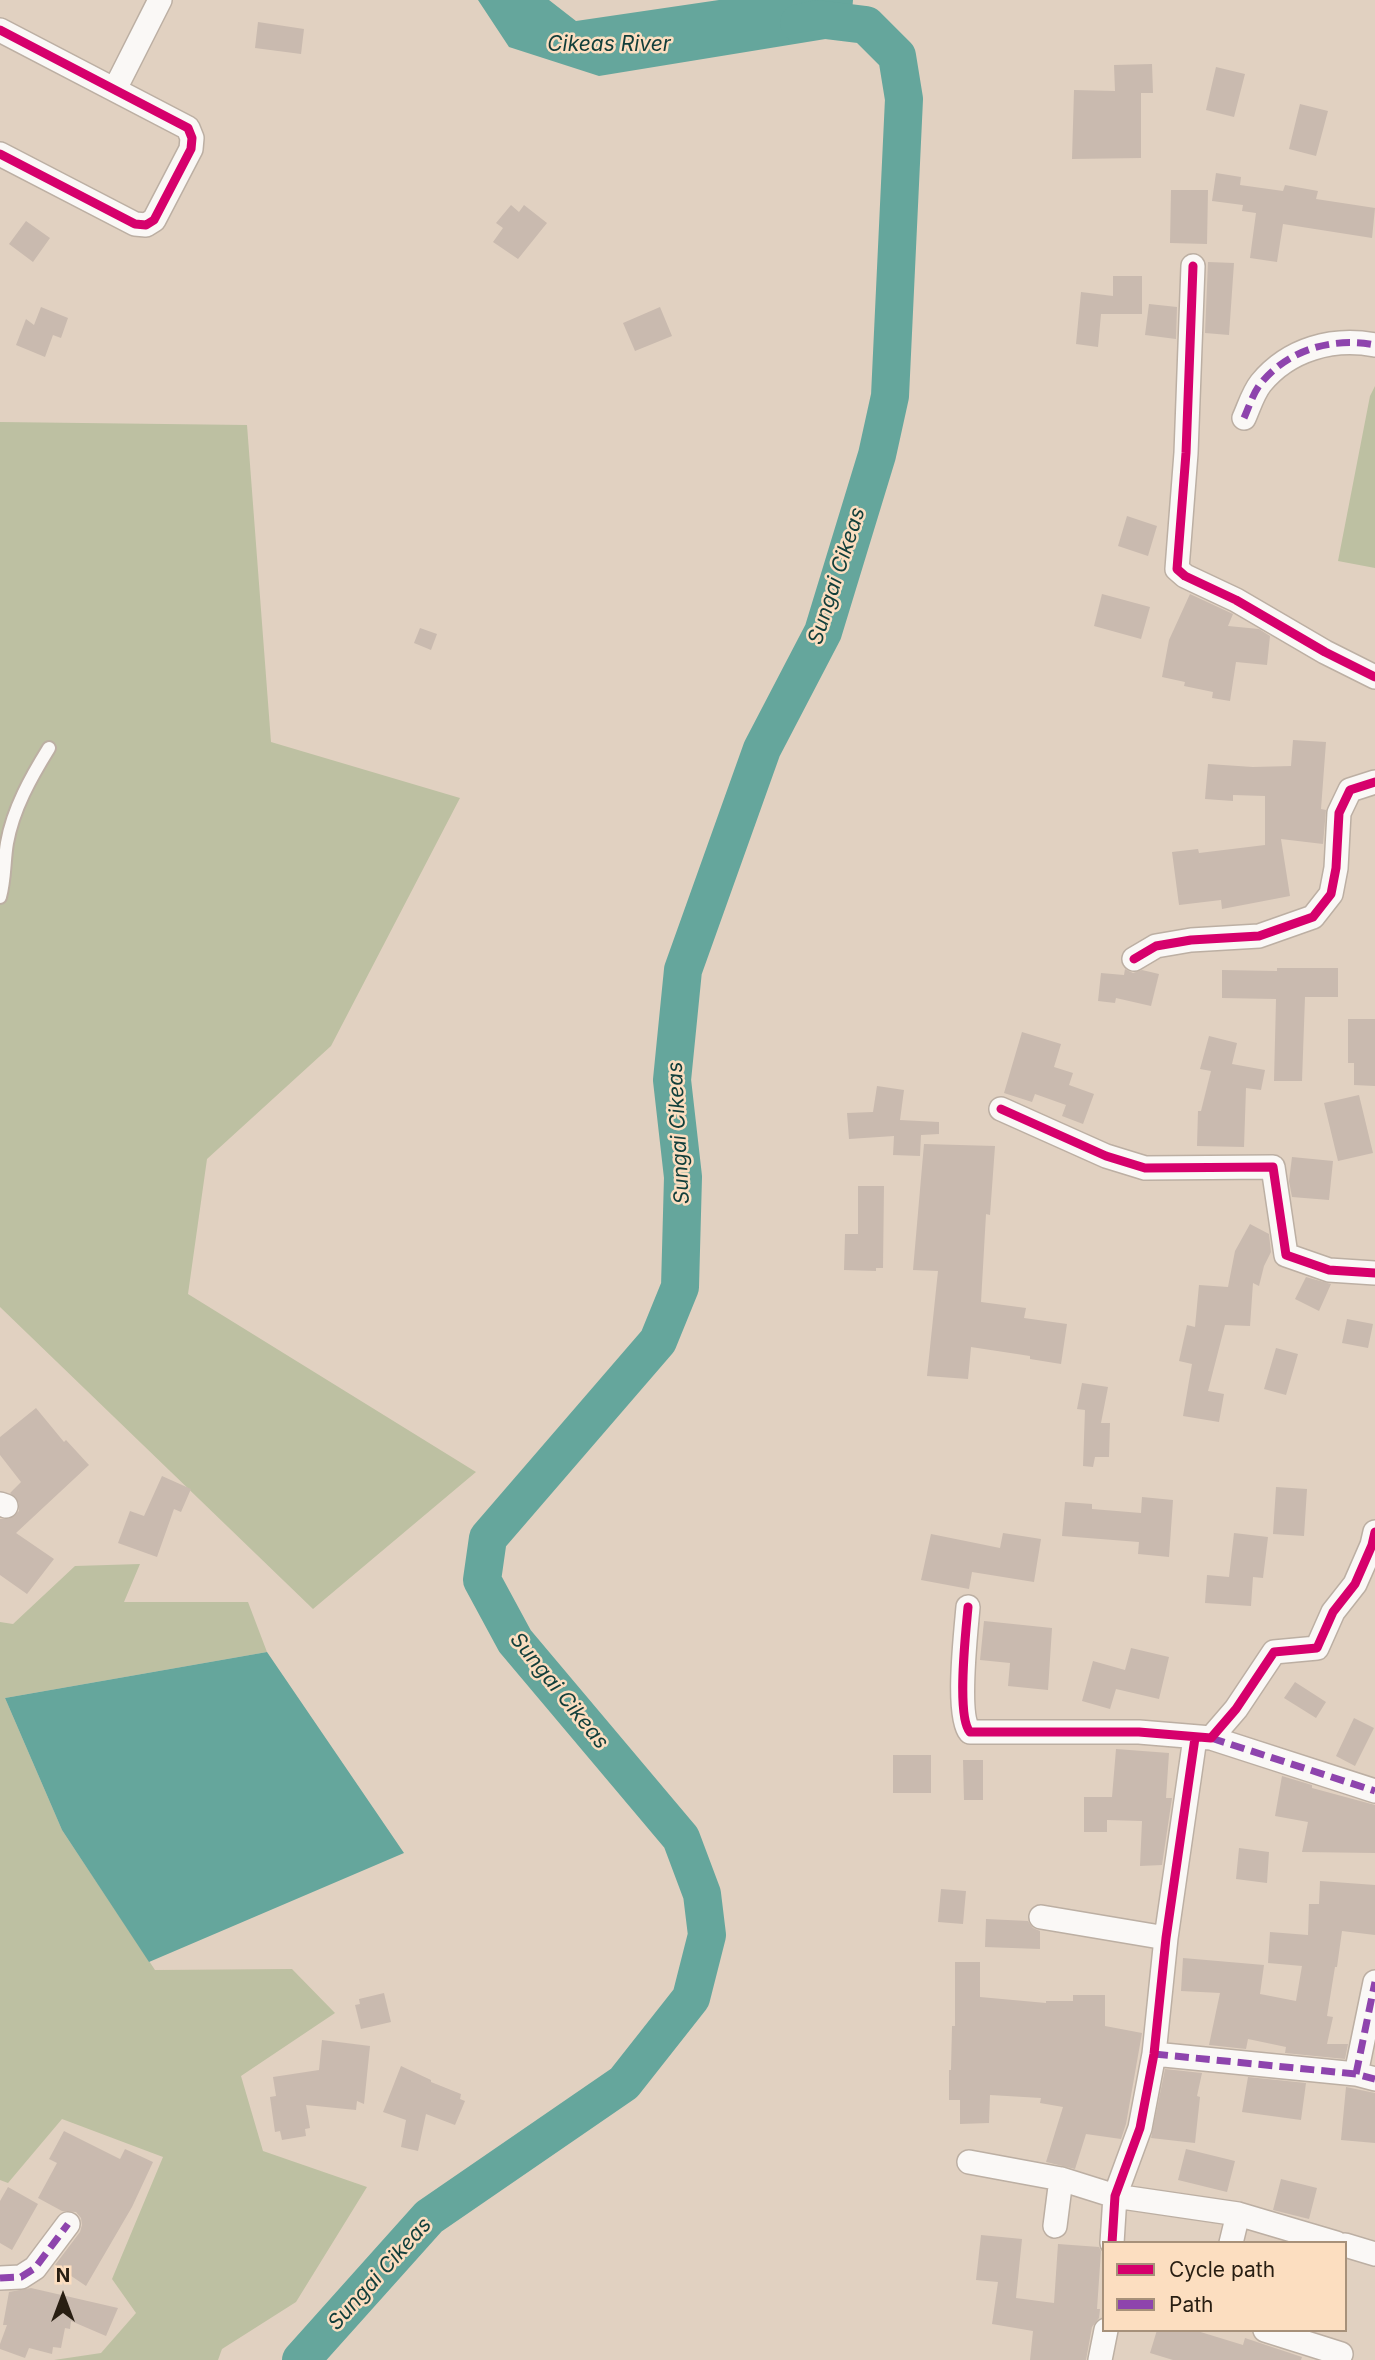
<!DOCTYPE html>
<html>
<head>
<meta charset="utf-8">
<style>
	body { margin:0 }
	#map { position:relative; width:1375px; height:2360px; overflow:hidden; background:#e1d1c1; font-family:Inter,sans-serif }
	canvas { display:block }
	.legend { position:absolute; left:1102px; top:2241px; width:245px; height:91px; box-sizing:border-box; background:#fcdec0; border:2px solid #a7917a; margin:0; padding:9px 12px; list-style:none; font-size:21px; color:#281e12 }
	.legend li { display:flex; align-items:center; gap:14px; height:35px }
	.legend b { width:35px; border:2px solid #a7917a }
	.north { position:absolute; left:28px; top:2262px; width:70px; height:70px; -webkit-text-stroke:5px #fcdec0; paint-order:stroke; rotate:0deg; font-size:19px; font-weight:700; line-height:28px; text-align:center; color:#281e12 }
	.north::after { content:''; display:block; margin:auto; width:24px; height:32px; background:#281e12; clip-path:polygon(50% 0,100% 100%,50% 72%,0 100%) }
</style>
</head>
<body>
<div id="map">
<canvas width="1375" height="2360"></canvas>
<ul class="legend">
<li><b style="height:9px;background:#d6006c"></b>Cycle path</li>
<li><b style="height:9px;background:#8e44ad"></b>Path</li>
</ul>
<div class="north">N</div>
</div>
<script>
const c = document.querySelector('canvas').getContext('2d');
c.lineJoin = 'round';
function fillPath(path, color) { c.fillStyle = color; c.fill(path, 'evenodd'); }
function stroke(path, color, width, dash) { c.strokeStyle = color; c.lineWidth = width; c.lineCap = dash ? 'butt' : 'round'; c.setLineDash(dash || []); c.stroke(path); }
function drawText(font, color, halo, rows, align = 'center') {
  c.font = font + ' Inter,sans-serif'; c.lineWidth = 5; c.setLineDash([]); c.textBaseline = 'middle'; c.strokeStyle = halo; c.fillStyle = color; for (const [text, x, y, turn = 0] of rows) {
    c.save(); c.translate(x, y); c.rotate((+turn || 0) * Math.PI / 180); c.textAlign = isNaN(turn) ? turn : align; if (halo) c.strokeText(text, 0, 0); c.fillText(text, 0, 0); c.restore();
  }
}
fillPath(new Path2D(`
	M1375,386V568L1338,561L1370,396Z
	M0,422L247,425L271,742L460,798L331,1046L207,1159L188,1294L476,1472L313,1609L0,1307Z
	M140,1564L124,1602H248L267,1652L5,1698L62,1830L155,1970L292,1969L335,2013L241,2076L263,2151L367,2187L296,2302L222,2349L218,2360H54L101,2353L136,2313L112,2279L163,2157L62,2119L8,2183L0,2180V1622L13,1624L75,1566Z`), '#bdc0a2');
fillPath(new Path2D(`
	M478,0H549L576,21L719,0H853L850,35L599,76L509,47Z
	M267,1652L404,1853L149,1962L62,1830L5,1698Z`), '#65a69c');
stroke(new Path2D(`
	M301,2360L429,2217L624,2083L691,1998L707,1935L702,1894L681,1838L515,1641L482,1580L488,1538L658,1341L680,1287L683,1177L672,1080L683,970L762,749L823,632L877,455L890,396L904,99L897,56L866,25L817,19L799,23`), '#65a69c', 38);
fillPath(new Path2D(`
	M258,22L304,29L301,54L255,48Z
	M1152,64L1153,93H1141V158L1072,159L1074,90L1115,91L1114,65Z
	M1216,67L1245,74L1234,117L1206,110Z
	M1300,104L1328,111L1316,156L1289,149Z
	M1216,173L1241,177L1240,185L1283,191L1285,185L1318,191L1316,199L1375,208L1372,238L1283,224L1277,262L1250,258L1256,213L1242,211L1243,205L1212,201Z
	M1171,190H1208L1207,244L1170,243Z
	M511,205L519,212L524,205L547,223L518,259L493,242L503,228L496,223Z
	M26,221L50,238L33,262L9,244Z
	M1208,262L1234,263L1229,335L1205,333Z
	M1113,276H1142V314H1101L1098,347L1076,344L1081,292L1113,296Z
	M1149,304L1177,307L1176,339L1145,335Z
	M41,307L68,318L61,338L53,335L45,357L16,345L26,319L34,325Z
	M660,307L672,336L635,351L623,323Z
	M1127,516L1157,526L1148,556L1118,546Z
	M1102,594L1150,607L1141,639L1094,626Z
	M1190,594L1233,614L1228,626L1259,629L1270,636L1267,665L1236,662L1230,701L1212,698L1213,692L1184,686L1185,682L1162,677L1169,640Z
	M420,628L437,634L431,650L414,643Z
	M1293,740L1326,742L1321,809L1326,810L1323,844L1281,839L1290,896L1222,909L1221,900L1179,905L1172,852L1198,849L1199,853L1265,845V796L1233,795V801L1205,799L1208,764L1253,767L1291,766Z
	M1277,968H1338V997H1305L1302,1081H1274L1276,999L1222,998V970L1277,971Z
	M1125,969L1133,973L1142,970L1159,974L1151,1006L1116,998L1115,1003L1098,1001L1101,973L1124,975Z
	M1348,1019H1375V1086L1354,1085V1063H1348Z
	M1022,1032L1061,1044L1054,1067L1073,1073L1069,1085L1094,1094L1083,1124L1062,1116L1066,1105L1035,1094L1032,1102L1004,1093Z
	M1209,1036L1237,1043L1232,1064L1265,1070L1261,1090L1246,1088L1244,1147L1197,1146L1198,1111H1201L1211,1071L1200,1069Z
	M877,1086L904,1090L900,1120L939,1122V1134L921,1135L920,1156L893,1155L894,1136L849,1139L847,1113L873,1112Z
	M1359,1095L1373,1153L1338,1161L1324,1103Z
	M924,1144L995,1146L990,1215L986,1214L981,1302L1026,1308L1024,1318L1067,1324L1061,1364L1030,1359V1356L971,1347L968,1379L927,1376L938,1271L913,1270Z
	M1292,1157L1333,1161L1329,1200L1292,1197L1289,1181Z
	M858,1186H884L883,1268H876V1271L844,1270L845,1234H858Z
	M1250,1224L1269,1234L1271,1252L1264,1266L1259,1286L1253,1283L1250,1326L1225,1325L1208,1391L1224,1394L1219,1422L1183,1416L1192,1364L1179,1361L1187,1325L1195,1327L1199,1285L1228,1287L1235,1251Z
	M1306,1277L1331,1284L1319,1311L1295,1299Z
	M1347,1319L1373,1324L1368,1348L1342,1343Z
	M1276,1348L1298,1354L1286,1395L1264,1389Z
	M1082,1383L1108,1387L1101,1423H1110L1109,1457H1095L1093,1467L1083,1466L1085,1410L1077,1409Z
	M36,1408L64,1442L66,1440L89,1465L16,1533L54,1559L27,1594L0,1575V1519H9L19,1511V1503L10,1493L21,1482L0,1455V1437Z
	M162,1476L191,1489L181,1512L174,1509L157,1557L118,1543L130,1511L144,1516Z
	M1276,1487L1307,1489L1304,1536L1273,1534Z
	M1142,1497L1173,1500L1169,1557L1138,1554L1139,1542L1062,1536L1065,1502L1092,1504V1509L1141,1513Z
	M1003,1533L1041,1539L1034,1582L972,1572L969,1589L921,1580L931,1534L1000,1548Z
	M1234,1533L1268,1537L1263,1578L1253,1577L1251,1606L1205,1603L1207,1575L1229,1577Z
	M984,1621L1052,1628L1048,1690L1008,1686L1010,1663L980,1660Z
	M1131,1648L1169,1657L1159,1699L1116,1689L1110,1709L1082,1701L1093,1661L1125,1670Z
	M1295,1682L1326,1702L1316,1718L1284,1698Z
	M1354,1718L1374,1728L1355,1766L1336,1756Z
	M1116,1749L1169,1753L1166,1798H1172L1162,1865L1140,1866L1142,1821L1107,1820V1832H1084V1797H1112Z
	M893,1755H931V1793H893Z
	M963,1760H983V1800H964Z
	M1282,1776L1312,1785V1788L1375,1805V1853L1302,1852L1308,1822L1275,1816Z
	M1239,1848L1269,1852L1267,1883L1236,1879Z
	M1320,1881L1375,1885V1935L1342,1931L1337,1967H1335L1327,2016L1333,2017L1327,2044H1348L1345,2059L1285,2053L1286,2047L1248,2039L1246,2049L1209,2045L1220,1993L1181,1991L1183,1958L1264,1965L1260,1994L1296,2001L1302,1966L1268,1963L1270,1932L1308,1935L1309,1904H1319Z
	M941,1889L966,1891L963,1924L938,1922Z
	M986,1919L1028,1921L1033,1928L1040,1931V1949L985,1947Z
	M955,1962H980V1997L1046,2003V2001H1073V1995H1105V2026L1142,2033L1126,2124L1121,2139L1086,2134L1075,2169L1046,2162L1063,2107L1040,2103L1041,2098L990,2095L989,2123L960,2124V2100H949V2070H951L952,2026H955Z
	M384,1993L391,2022L361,2029L355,2005L360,2004L359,1999Z
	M322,2040L370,2046L364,2104L357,2101L356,2110L306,2105L310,2128L305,2129L306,2136L282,2140L280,2131L275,2132L270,2097L276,2096L273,2077L319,2070Z
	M401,2066L431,2080V2082L461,2094L460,2099L465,2101L455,2125L426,2114L418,2151L401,2147L406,2120L383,2112Z
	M1165,2069L1202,2073L1197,2096L1200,2097L1195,2143L1151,2138Z
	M1248,2077L1306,2083L1301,2120L1242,2112Z
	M1346,2087L1375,2093V2143L1341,2140Z
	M64,2131L120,2159L125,2149L153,2162L132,2207L86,2286L55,2265L80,2232L82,2225L81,2218L76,2212L62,2211L38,2198L57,2163L49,2159Z
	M1186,2149L1235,2161L1227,2192L1178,2180Z
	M1281,2179L1317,2188L1309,2219L1273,2210Z
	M8,2187L38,2204L12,2250L0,2243V2201Z
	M981,2235L1022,2239L1016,2298L1054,2303L1058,2244L1099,2247L1101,2251L1097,2309H1100L1099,2318L1092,2327L1086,2360H1030L1033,2331L992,2324L998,2282L976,2280Z
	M31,2288L118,2308L106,2336L71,2321L70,2329L65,2328L61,2348L53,2347L52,2354L29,2348L25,2358L0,2349V2344L7,2325H3L9,2292Z
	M1157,2330H1194L1243,2345L1245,2338L1302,2357L1301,2360H1173L1150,2353Z`), '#c9baaf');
const lane = new Path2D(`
	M0,897C5,879 4,860 7,843C13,809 31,777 49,748`);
const street = new Path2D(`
	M0,30L188,128L192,138L191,149L154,220L146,225L135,224L0,154
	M115,89L160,0
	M1193,266L1186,453L1177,569L1185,576L1236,600L1325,652L1375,677
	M1244,418C1249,407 1253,393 1261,383C1289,349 1333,337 1375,345
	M1134,959L1156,946L1191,940L1259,936L1313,917L1331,894L1336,868L1339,813L1350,790L1375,782
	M1001,1109L1106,1156L1145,1168L1273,1167L1286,1255L1329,1270L1375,1273
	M0,1504L6,1506
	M968,1607C966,1631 956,1716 970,1732H1139L1211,1738L1236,1709L1274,1652L1317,1648L1333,1612L1355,1584L1372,1545L1375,1532
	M1211,1738L1375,1791
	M1041,1917L1166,1938
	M1154,2054L1356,2074L1375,2079
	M1356,2074L1375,1982
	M969,2162L1061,2179L1115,2196L1238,2214L1336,2243
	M1055,2226L1061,2179
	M1112,2243L1115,2196L1140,2128L1154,2054L1166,1938L1195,1738
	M1231,2243L1238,2214
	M1345,2245L1375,2254
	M0,2278L21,2277L35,2268L68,2224
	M1265,2330L1341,2354
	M1100,2360L1106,2330`);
stroke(lane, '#bcafa3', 16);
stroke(street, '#bcafa3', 26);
stroke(lane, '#faf8f6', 12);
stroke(street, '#faf8f6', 23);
stroke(new Path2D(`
	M1244,418C1249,407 1253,393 1261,383C1289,349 1333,337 1375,345
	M1211,1738L1375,1791
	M1154,2054L1356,2074L1375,2079
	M1356,2074L1375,1982
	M0,2278L21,2277L35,2268L68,2224`), '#8e44ad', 7, [14, 7]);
stroke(new Path2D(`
	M0,30L188,128L192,138L191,149L154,220L146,225L135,224L0,154
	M1193,266L1186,453L1177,569L1185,576L1236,600L1325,652L1375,677
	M1134,959L1156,946L1191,940L1259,936L1313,917L1331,894L1336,868L1339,813L1350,790L1375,782
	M1001,1109L1106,1156L1145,1168L1273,1167L1286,1255L1329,1270L1375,1273
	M968,1607C966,1631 956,1716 970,1732H1139L1211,1738L1236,1709L1274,1652L1317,1648L1333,1612L1355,1584L1372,1545L1375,1532
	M1112,2243L1115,2196L1140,2128L1154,2054L1166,1938L1195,1738`), '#d6006c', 9);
drawText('italic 21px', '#113e3a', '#fcdec0', [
	["Cikeas River",609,45],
	["Sungai Cikeas",837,576,-72],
	["Sungai Cikeas",679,1133,-93],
	["Sungai Cikeas",559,1691,51],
	["Sungai Cikeas",380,2274,-48]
]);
</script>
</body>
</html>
